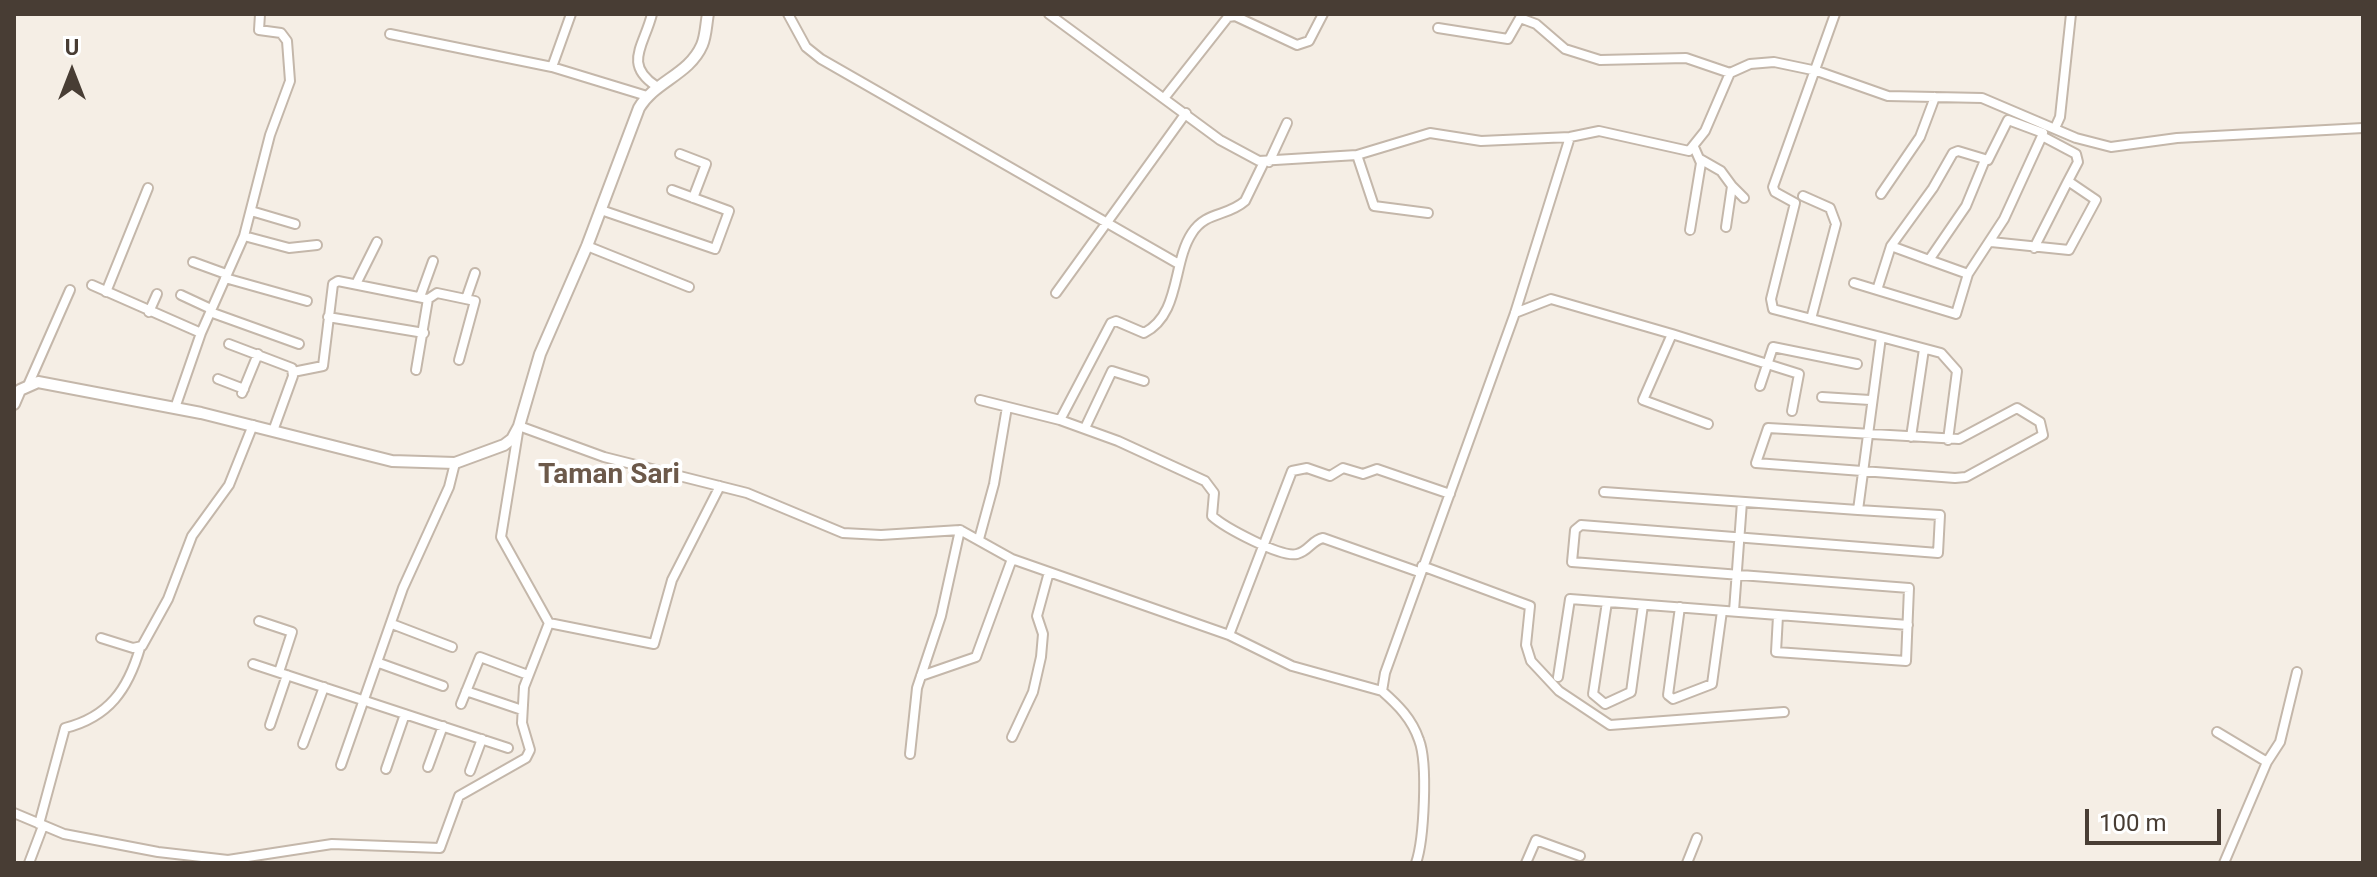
<!DOCTYPE html>
<html>
<head>
<meta charset="utf-8">
<style>
	body { margin:0 }
	#map { position:relative; width:2377px; height:877px; overflow:hidden; background:#f5eee5; font-family:Roboto,sans-serif }
	canvas { display:block }
	.frame { position:absolute; inset:0; border:16px solid #483d34; pointer-events:none }
	.north { position:absolute; left:32px; top:32px; width:80px; height:80px; -webkit-text-stroke:6px #fff; paint-order:stroke; rotate:0deg; font-size:22px; font-weight:700; line-height:32px; text-align:center; color:#483d34 }
	.north::after { content:''; display:block; margin:auto; width:28px; height:36px; background:#483d34; clip-path:polygon(50% 0,100% 100%,50% 72%,0 100%) }
	.scale { position:absolute; left:2085px; top:809px; width:136px; height:36px; box-sizing:border-box; border:4px solid #483d34; border-top:0; padding-left:10px; font-size:24px; line-height:28px; white-space:nowrap; color:#483d34; -webkit-text-stroke:6px #fff; paint-order:stroke }
</style>
</head>
<body>
<div id="map">
<canvas width="2377" height="877"></canvas>
<div class="frame"></div>
<div class="north">U</div>
<div class="scale">100 m</div>
</div>
<script>
const c = document.querySelector('canvas').getContext('2d');
c.lineJoin = 'round';
function stroke(path, color, width, dash) { c.strokeStyle = color; c.lineWidth = width; c.lineCap = dash ? 'butt' : 'round'; c.setLineDash(dash || []); c.stroke(path); }
function drawText(font, color, halo, rows, align = 'center') {
  c.font = font + ' Roboto,sans-serif'; c.lineWidth = 8; c.setLineDash([]); c.textBaseline = 'middle'; c.strokeStyle = halo; c.fillStyle = color; for (const [text, x, y, turn = 0] of rows) {
    c.save(); c.translate(x, y); c.rotate((+turn || 0) * Math.PI / 180); c.textAlign = isNaN(turn) ? turn : align; if (halo) c.strokeText(text, 0, 0); c.fillText(text, 0, 0); c.restore();
  }
}
const minor = new Path2D(`
	M652,14C644,46 623,64 656,86
	M788,14L806,47L821,59L1177,263
	M1049,14L1220,140L1259,161L1357,155L1430,133L1481,141L1570,137L1599,131L1689,151L1705,131L1730,73L1750,64L1774,62L1817,71L1888,96L1982,98L2076,138L2111,147L2177,138L2363,128
	M1438,28L1508,39L1520,18L1536,24L1565,49L1600,60L1686,58L1730,73
	M390,34L552,67L647,96
	M552,67L571,14
	M1165,97L1228,17L1235,16L1297,45L1309,41L1323,14
	M2055,128L2060,117L2071,14
	M680,154L706,164L693,198
	M1357,155L1374,206L1428,213
	M1700,159L1721,171L1732,186L1726,227
	M1264,162L1245,201C1227,217 1206,211 1192,233C1172,263 1181,314 1144,333L1116,321L1111,323L1060,420L1118,441L1205,481L1214,493L1212,516C1224,527 1281,558 1297,554C1309,551 1312,540 1323,538L1419,572
	M1269,162L1287,123
	M1732,186L1744,198
	M1881,194L1920,137L1935,97
	M1803,196L1830,208L1836,224L1811,319
	M601,210L715,249L729,211L672,190
	M251,211L295,224
	M1690,230L1701,163L1694,147
	M244,236L289,248L317,245
	M587,246L689,287
	M1891,246L1929,260L1966,206L1985,160
	M2034,248L2068,181
	M1929,260L1968,274
	M193,262L226,274
	M225,278L307,301
	M1854,283L1956,314L1968,274L2004,219L2042,136L2076,154L2078,162L2068,181L2096,200L2069,250L1991,242
	M356,284L377,242
	M92,285L201,333
	M1877,290L1891,246L1933,188L1953,153L1958,151L1988,160L2008,120L2043,133
	M106,292L148,188
	M1056,293L1186,113
	M181,295L211,309
	M420,297L433,261
	M428,299L437,293L475,301L459,360
	M466,299L475,273
	M149,312L157,294
	M210,312L299,344
	M1515,313L1551,299L1672,334L1643,400L1708,424
	M328,317L424,333
	M1672,334L1799,374L1792,411
	M1881,337L1941,353L1957,371L1948,440
	M229,344L292,368L293,376L273,431
	M293,372L323,366L333,284L338,281L428,299L416,370
	M218,379L244,389
	M29,383L70,290
	M1760,386L1773,347L1857,364
	M242,393L258,354
	M1822,397L1870,400
	M980,400L1060,420
	M175,408L201,333L244,236L270,135L290,81L287,41L281,33L259,30L260,14
	M2017,408L2040,422L2043,435L1966,477L1955,478L1756,463L1768,428L1959,439Z
	M1085,428L1112,371L1144,381
	M1911,437L1924,349
	M1604,492L1858,510L1881,337L1773,309L1771,299L1795,203L1775,192L1773,187L1835,14
	M979,539L994,484L1007,407
	M1422,566L1530,606L1526,645L1531,661L1559,691L1610,725L1784,712
	M1607,602L1593,694L1605,704L1631,692L1643,605
	M1680,607L1668,695L1673,699L1712,684L1722,611
	M1734,611L1742,502
	M1778,616L1776,652L1906,661L1909,588L1572,562L1575,530L1581,525L1938,553L1940,515L1858,510
	M259,621L292,632L279,672
	M549,623L654,644L672,580L720,486
	M392,624L452,647
	M1229,635L1292,471L1307,468L1330,476L1343,468L1363,474L1377,469L1450,494
	M101,638L133,648L142,646L168,599L192,536L229,485L253,425
	M379,663L443,686
	M253,664L508,748
	M921,676L976,657L1012,559
	M1558,677L1570,599L1908,625
	M466,691L522,710
	M461,704L480,657L528,675
	M270,725L287,675
	M2217,732L2267,762
	M1012,737L1033,692L1041,657L1043,634L1037,616L1049,572
	M303,744L324,687
	M910,754L917,688L941,616L960,530
	M341,765L403,588L449,487L455,463
	M428,767L443,726
	M386,769L405,714
	M470,771L482,739
	M14,813L64,834L158,852L228,860L332,844L440,848L459,796L526,758L530,750L522,723L524,687L549,623L501,537L519,426L604,457L747,493L843,533L881,535L960,530L1012,559L1229,635L1292,666L1382,691
	M39,824L65,728C109,717 128,689 140,648
	M29,863L43,826
	M1416,863C1424,840 1428,763 1419,740C1412,719 1398,705 1382,691L1385,673L1515,313L1570,137
	M1526,863L1536,840L1580,856
	M1687,863L1697,838
	M2224,863L2267,762L2280,742L2297,672`);
const tertiary = new Path2D(`
	M14,404L20,390L38,382L201,413L392,461L455,463L504,445L512,439L519,426L540,354L587,246L639,108C655,81 689,75 702,45C706,36 706,24 708,14`);
stroke(minor, '#c4b7aa', 12);
stroke(tertiary, '#c4b7aa', 14);
stroke(minor, '#fff', 8);
stroke(tertiary, '#fff', 10);
drawText('bold 28px', '#6c594a', '#fff', [
	["Taman Sari",609,476]
]);
</script>
</body>
</html>
